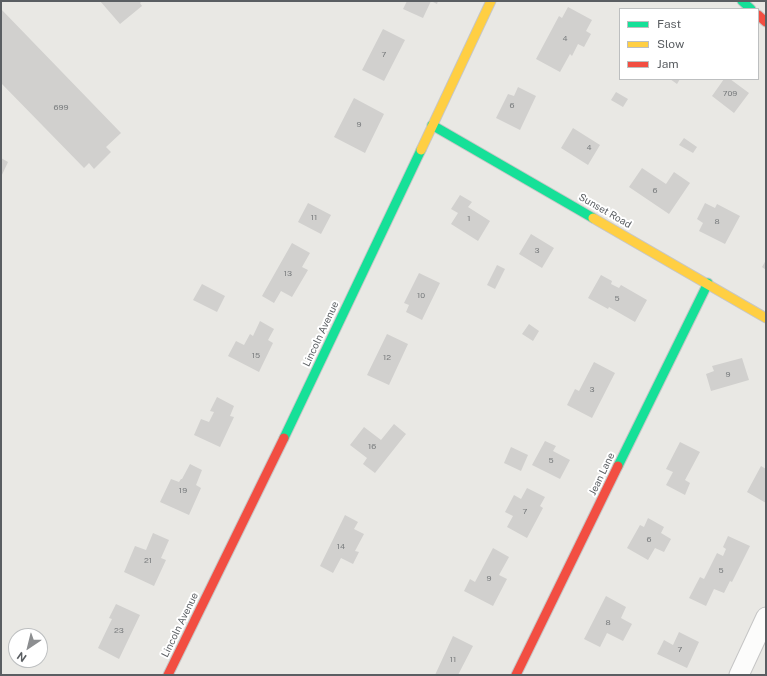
<!DOCTYPE html>
<html>
<head>
<meta charset="utf-8">
<style>
	body { margin:0 }
	#map { position:relative; width:767px; height:676px; overflow:hidden; background:#e9e8e4; font-family:"Public Sans",sans-serif }
	canvas { display:block }
	.frame { position:absolute; inset:0; border:2px solid #5a5e62; pointer-events:none }
	.legend { position:absolute; left:619px; top:8px; width:140px; height:72px; box-sizing:border-box; background:#fff; border:1px solid #bdbfc0; margin:0; padding:5px 7px; list-style:none; font-size:12px; color:#5a5e62 }
	.legend li { display:flex; align-items:center; gap:8px; height:20px }
	.legend b { width:20px; border:1px solid #bdbfc0 }
	.north { position:absolute; left:8px; top:628px; width:40px; height:40px; box-sizing:border-box; background:#fff; border:1px solid #bdbfc0; border-radius:50%; rotate:215deg; font-size:11px; font-weight:700; line-height:16px; text-align:center; color:#5a5e62 }
	.north::after { content:''; display:block; margin:auto; width:14px; height:18px; background:#8c8e90; clip-path:polygon(50% 0,100% 100%,50% 72%,0 100%) }
</style>
</head>
<body>
<div id="map">
<canvas width="767" height="676"></canvas>
<div class="frame"></div>
<ul class="legend">
<li><b style="height:5px;background:#16e098"></b>Fast</li>
<li><b style="height:5px;background:#ffcf43"></b>Slow</li>
<li><b style="height:5px;background:#f24e42"></b>Jam</li>
</ul>
<div class="north">N</div>
</div>
<script>
const c = document.querySelector('canvas').getContext('2d');
c.lineJoin = 'round';
function fillPath(path, color) { c.fillStyle = color; c.fill(path, 'evenodd'); }
function stroke(path, color, width, dash) { c.strokeStyle = color; c.lineWidth = width; c.lineCap = dash ? 'butt' : 'round'; c.setLineDash(dash || []); c.stroke(path); }
function drawText(font, color, halo, rows, align = 'center') {
  c.font = font + ' "Public Sans",sans-serif'; c.lineWidth = 4; c.setLineDash([]); c.textBaseline = 'middle'; c.strokeStyle = halo; c.fillStyle = color; for (const [text, x, y, turn = 0] of rows) {
    c.save(); c.translate(x, y); c.rotate((+turn || 0) * Math.PI / 180); c.textAlign = isNaN(turn) ? turn : align; if (halo) c.strokeText(text, 0, 0); c.fillText(text, 0, 0); c.restore();
  }
}
fillPath(new Path2D(`
	M100,1H142L140,3L142,6L120,24Z
	M407,1H438L437,4L431,1L423,18L403,9Z
	M568,7L592,20L586,31L591,34L584,47L578,44L572,56L570,54L560,72L536,59L559,16L562,18Z
	M1,9L121,133L106,147L111,152L94,169L89,163L84,168L1,83Z
	M383,29L405,40L384,81L362,70Z
	M670,79H680L677,84Z
	M724,79H730L749,93L734,113L712,96Z
	M518,87L536,96L520,130L496,118L508,94L514,96Z
	M616,92L628,99L623,107L611,100Z
	M354,98L384,114L365,153L334,137Z
	M573,128L600,145L588,165L561,148Z
	M684,138L697,147L693,153L679,145Z
	M1,158L8,162L1,177Z
	M642,168L666,184L674,172L690,183L669,214L629,187Z
	M460,195L472,202L468,207L490,221L478,241L451,224L458,213L451,209Z
	M308,203L331,215L321,234L298,222Z
	M705,203L715,208L717,204L740,216L725,244L699,231L703,223L697,219Z
	M531,234L554,248L542,268L519,254Z
	M292,243L310,253L302,267L308,270L292,297L281,291L274,303L262,296Z
	M766,260V270L762,267Z
	M497,265L505,269L495,289L487,285Z
	M419,273L440,283L422,320L406,312L409,305L404,303Z
	M601,275L612,281L611,284L619,288L621,285L647,300L635,322L609,307L608,309L588,298Z
	M202,284L225,296L217,312L193,300Z
	M260,321L274,329L268,340L273,343L259,372L228,356L236,341L244,345L250,334L253,336Z
	M529,324L539,331L533,341L522,334Z
	M387,334L408,344L389,385L367,375Z
	M742,358L749,380L711,391L706,374L714,371L712,366Z
	M594,362L615,373L592,418L567,405L575,389L579,391Z
	M217,397L234,406L230,416L234,417L220,447L194,435L201,419L209,422L214,412L210,411Z
	M394,424L406,434L375,473L363,464L367,458L350,445L364,427L381,440Z
	M545,441L556,446L553,451L570,460L560,479L532,465Z
	M680,442L700,452L685,480L690,483L685,495L666,485L673,472L666,469Z
	M511,447L528,455L521,471L504,463Z
	M190,464L202,470L196,485L201,488L189,515L160,502L171,479L179,482L181,479H182Z
	M761,466L766,469V503L747,492Z
	M527,488L545,497L540,506L543,508L527,538L507,527L513,516L505,512L514,495L521,499Z
	M345,515L358,522L354,529L364,534L355,551L359,552L353,564L341,558L333,573L320,566Z
	M648,518L664,527L661,533L671,539L664,552L655,548L648,560L627,548L640,525L644,527Z
	M153,533L169,540L161,558L166,560L154,586L124,572L135,546L146,550Z
	M728,536L750,546L732,582L730,581L724,593L714,589L706,606L689,598L700,577L704,579L717,553L723,556L726,549L723,547Z
	M493,548L509,557L499,575L507,579L493,606L464,591L470,579L475,582Z
	M606,596L626,607L621,618L632,624L623,641L607,633L600,647L584,639Z
	M116,604L140,615L119,659L98,648L112,619L109,618Z
	M679,632L699,642L687,668L657,654L664,640L673,645Z
	M453,636L473,646L458,675H435Z`), '#d1d0ce');
const street = new Path2D(`
	M739,675L766,617`);
const fast = new Path2D(`
	M742,1L751,9
	M432,125L593,218
	M284,438L421,150
	M618,466L708,283`);
const slow = new Path2D(`
	M421,150L491,1
	M593,218L766,318`);
const jam = new Path2D(`
	M758,15L766,22
	M168,675L284,438
	M516,675L618,466`);
stroke(street, '#c5c5c5', 21);
stroke(fast, '#c6c6c6', 11);
stroke(slow, '#c6c6c6', 11);
stroke(jam, '#c6c6c6', 11);
stroke(street, '#fcfcfb', 19);
stroke(fast, '#16e098', 9);
stroke(slow, '#ffcf43', 9);
stroke(jam, '#f24e42', 9);
drawText('8px', '#797c7e', null, [
	["4",565,39],
	["7",384,55],
	["709",730,94],
	["6",512,106],
	["699",61,108],
	["9",359,125],
	["4",589,148],
	["6",655,191],
	["11",314,218],
	["1",469,219],
	["8",717,222],
	["3",537,251],
	["13",288,274],
	["10",421,296],
	["5",617,299],
	["15",256,356],
	["12",387,358],
	["9",728,375],
	["3",592,390],
	["16",372,447],
	["5",551,461],
	["19",183,491],
	["7",525,512],
	["6",649,540],
	["14",341,547],
	["21",148,561],
	["5",721,571],
	["9",489,579],
	["8",608,623],
	["23",119,631],
	["7",680,650],
	["11",453,660]
]);
drawText('10px', '#5a5e62', '#fff', [
	["Sunset Road",605,211,30],
	["Lincoln Avenue",321,334,-65],
	["Jean Lane",602,474,-64],
	["Lincoln Avenue",180,625,-64]
]);
</script>
</body>
</html>
